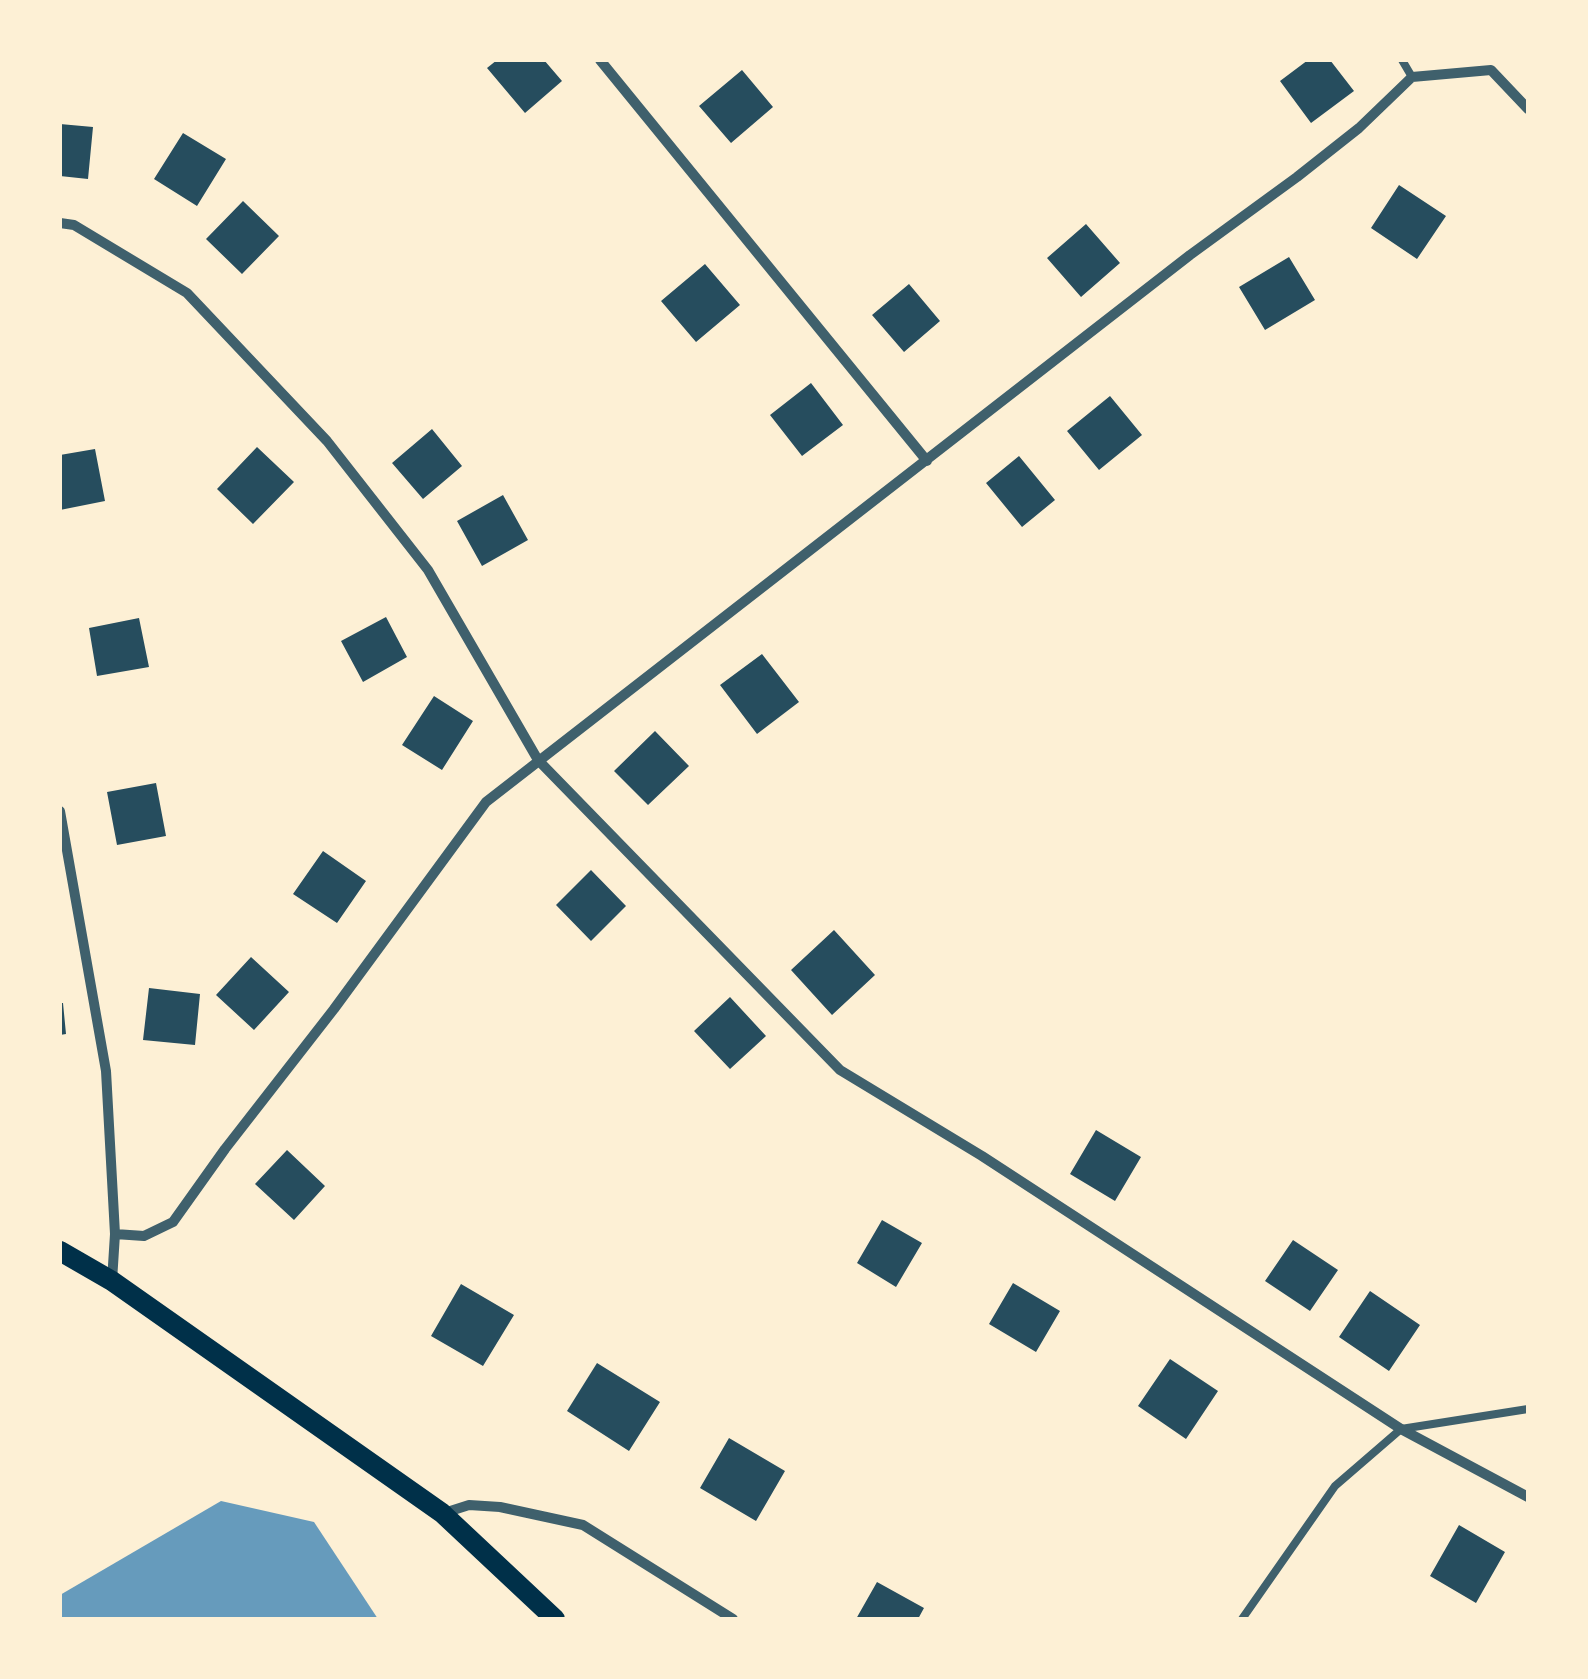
<!DOCTYPE html>
<html>
<head>
<meta charset="utf-8">
<style>
	body { margin:0 }
	#map { position:relative; width:1588px; height:1679px; overflow:hidden; background:#fdf0d5; font-family:"Nunito Sans",sans-serif }
	canvas { display:block }
	.frame { position:absolute; inset:0; border:62px solid #fdf0d5; pointer-events:none }
</style>
</head>
<body>
<div id="map">
<canvas width="1588" height="1679"></canvas>
<div class="frame"></div>
</div>
<script>
const c = document.querySelector('canvas').getContext('2d');
c.lineJoin = 'round';
function fillPath(path, color) { c.fillStyle = color; c.fill(path, 'evenodd'); }
function stroke(path, color, width, dash) { c.strokeStyle = color; c.lineWidth = width; c.lineCap = dash ? 'butt' : 'round'; c.setLineDash(dash || []); c.stroke(path); }
fillPath(new Path2D(`
	M221,1501L314,1522L378,1619H60V1595Z`), '#669bbc');
fillPath(new Path2D(`
	M497,60H544L562,81L525,113L487,68Z
	M1308,60H1330L1354,91L1311,123L1280,81Z
	M742,70L773,107L731,143L699,106Z
	M60,124L93,127L88,179L60,176Z
	M183,133L226,159L197,206L154,179Z
	M1399,185L1446,216L1417,259L1371,228Z
	M243,201L279,236L242,274L206,239Z
	M1086,224L1120,263L1081,297L1047,258Z
	M1289,257L1315,300L1265,330L1239,287Z
	M705,264L740,305L696,342L661,301Z
	M909,284L940,321L904,352L872,315Z
	M811,383L843,425L802,456L770,415Z
	M1110,396L1142,435L1099,470L1067,431Z
	M432,429L462,466L423,499L392,463Z
	M257,447L294,482L253,524L217,489Z
	M95,449L105,501L60,510V455Z
	M1019,456L1055,500L1022,527L986,483Z
	M503,495L528,540L482,566L457,521Z
	M386,617L407,657L363,682L341,641Z
	M139,618L149,667L97,676L89,628Z
	M762,654L799,702L757,734L720,685Z
	M434,696L473,721L442,770L402,745Z
	M655,731L689,766L648,805L614,771Z
	M156,783L166,836L117,845L107,792Z
	M323,851L366,881L337,923L293,894Z
	M591,870L626,906L591,941L556,905Z
	M834,930L875,975L832,1015L791,970Z
	M251,957L289,992L254,1030L216,995Z
	M149,988L200,994L195,1045L143,1040Z
	M730,997L766,1036L730,1069L694,1031Z
	M60,1003H63L66,1034L60,1035Z
	M1096,1130L1141,1157L1115,1201L1070,1174Z
	M287,1150L325,1186L294,1220L255,1184Z
	M882,1220L922,1243L896,1287L857,1263Z
	M1293,1240L1338,1270L1310,1311L1265,1281Z
	M1013,1283L1060,1311L1036,1352L989,1324Z
	M461,1284L514,1315L483,1366L431,1336Z
	M1370,1291L1420,1325L1389,1371L1339,1337Z
	M1170,1359L1218,1391L1186,1439L1138,1406Z
	M597,1363L660,1402L629,1451L567,1411Z
	M729,1438L785,1471L756,1521L700,1488Z
	M1459,1525L1505,1552L1476,1603L1430,1576Z
	M877,1582L924,1608L918,1619H856Z`), '#264d5e');
stroke(new Path2D(`
	M1402,60L1412,77
	M1242,1619L1335,1486L1401,1429L1528,1409`), '#3f606c', 8);
stroke(new Path2D(`
	M600,60L927,461
	M60,223L74,225L187,293L327,441L428,570L538,760L840,1070L982,1156L1401,1429L1528,1497
	M60,811L106,1071L115,1234L112,1281
	M115,1234L144,1236L173,1222L225,1149L334,1009L486,802L1190,255L1297,177L1359,128L1412,77L1491,70L1528,109
	M444,1513L469,1505L500,1507L583,1525L733,1619`), '#3f606c', 10);
stroke(new Path2D(`
	M60,1251L112,1281L442,1513L555,1619`), '#003049', 20);
</script>
</body>
</html>
